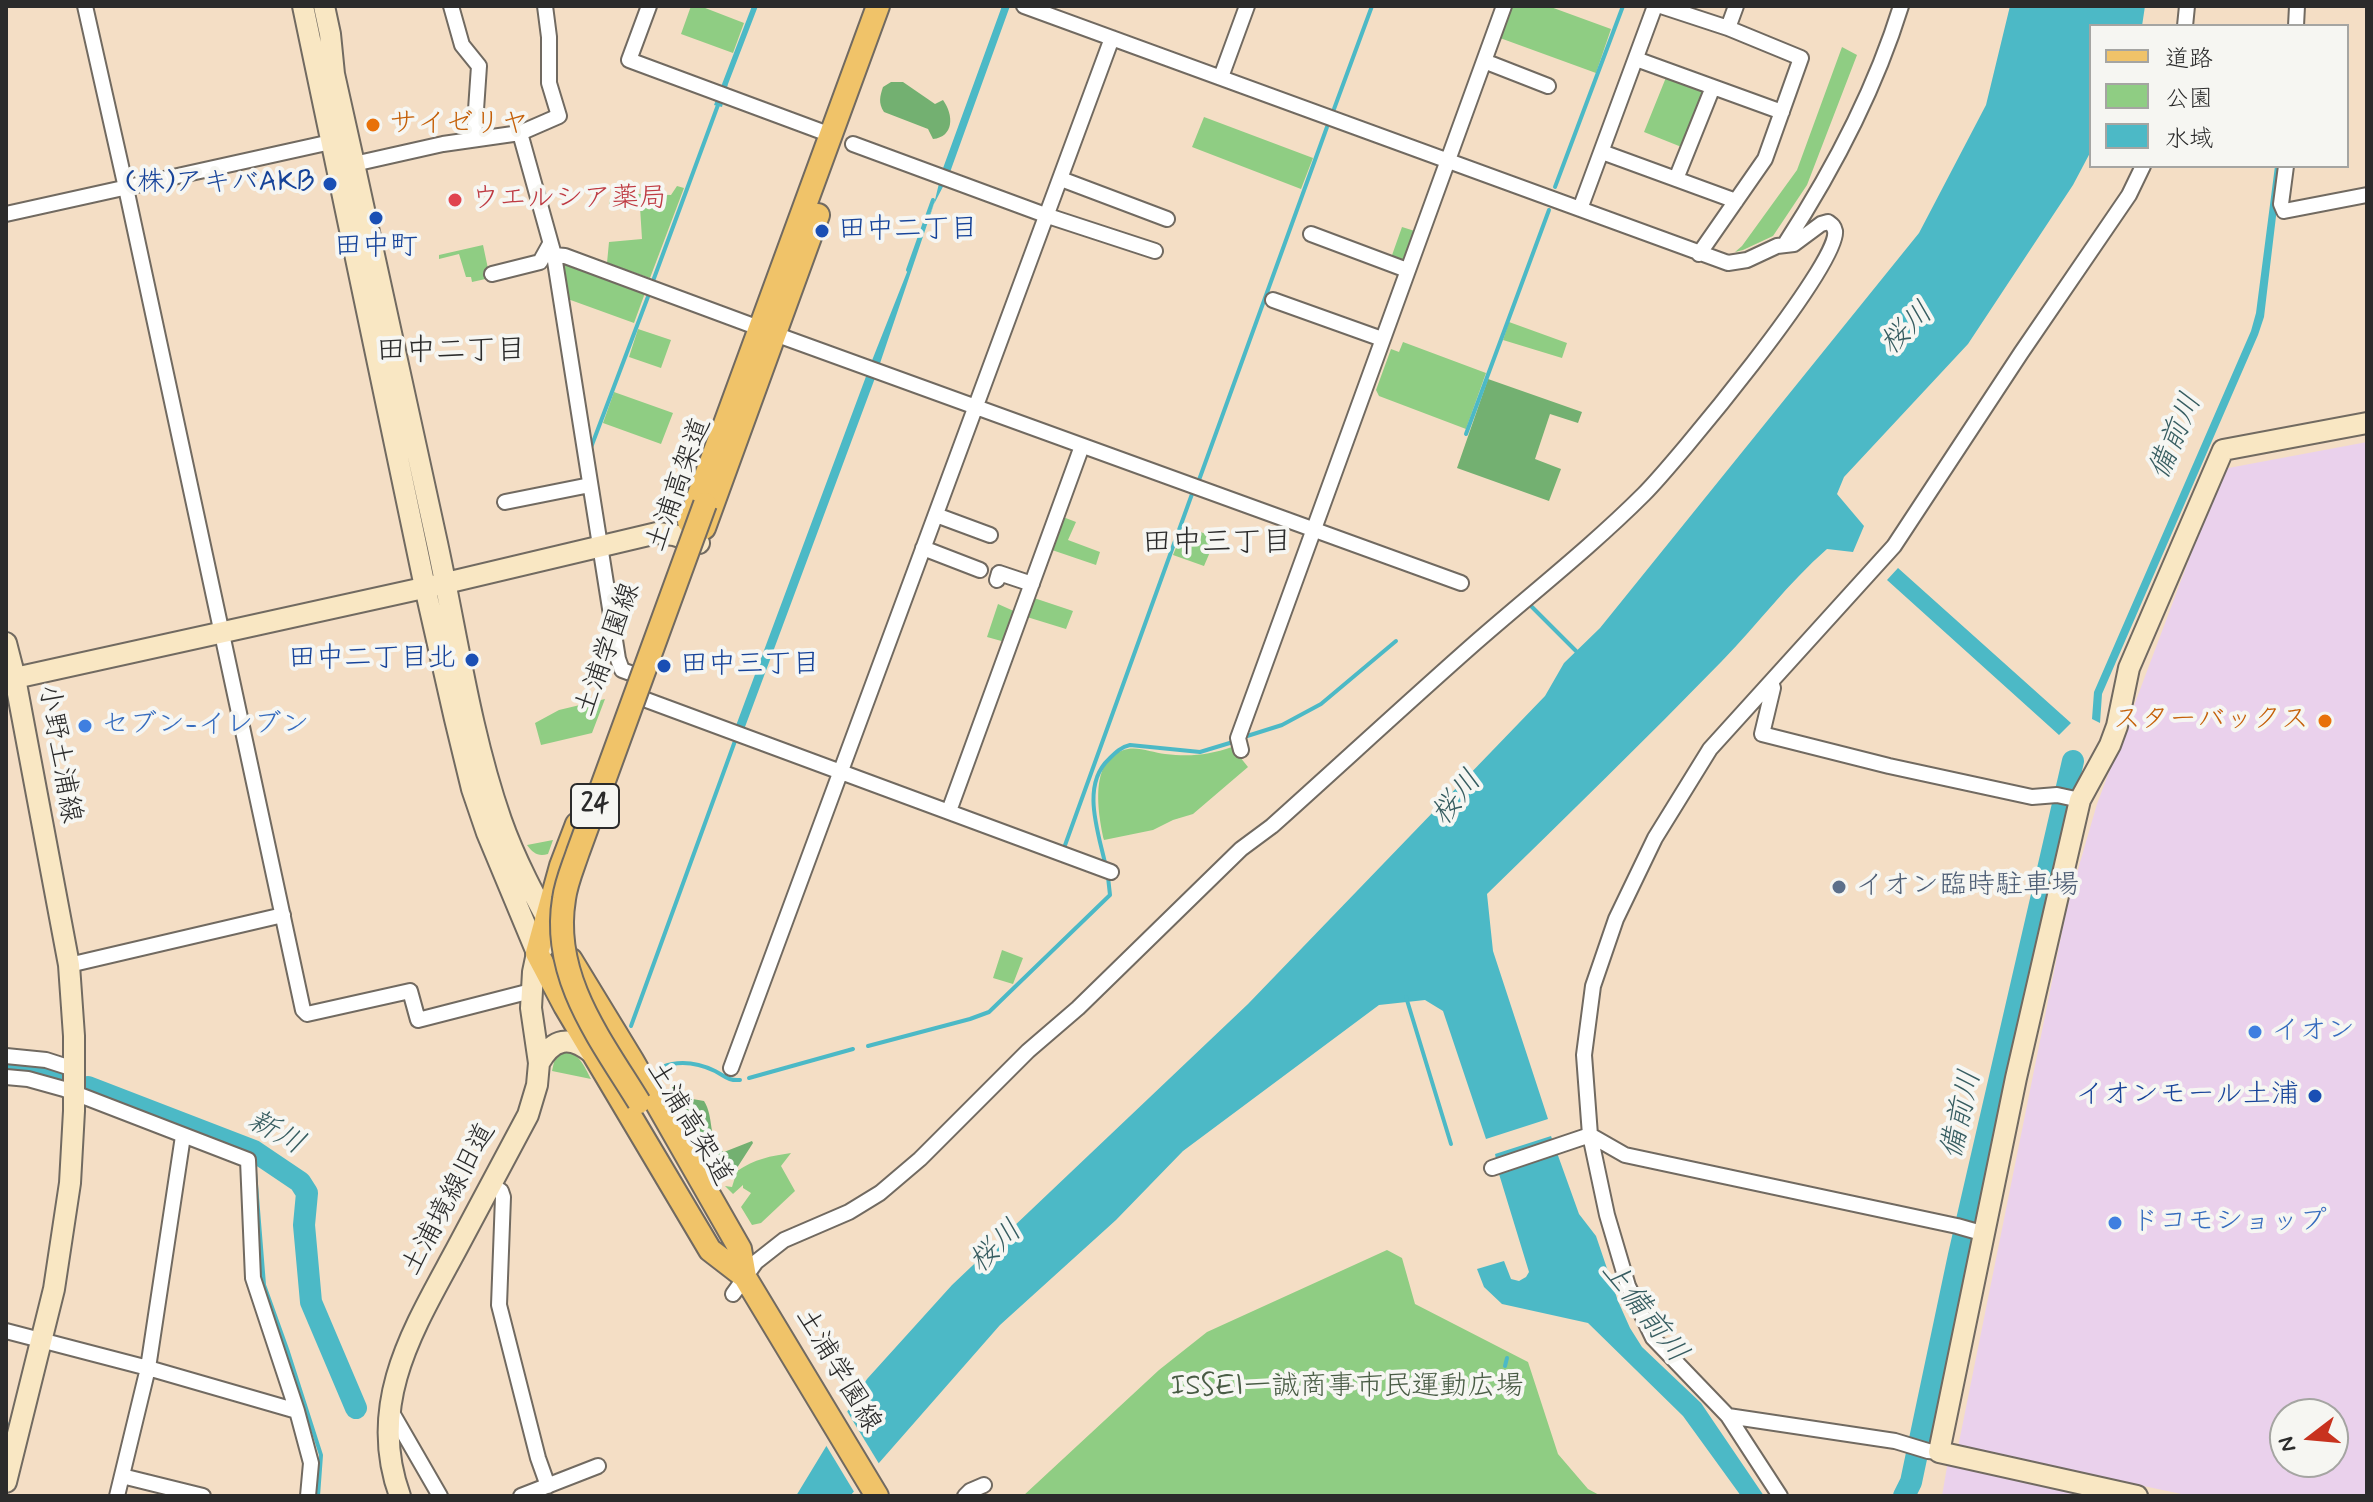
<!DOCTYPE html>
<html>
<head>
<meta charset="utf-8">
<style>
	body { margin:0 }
	#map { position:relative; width:2373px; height:1502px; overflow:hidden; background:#f4dec5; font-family:Mynerve,"Klee One",sans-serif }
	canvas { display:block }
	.frame { position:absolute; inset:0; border:8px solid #2b2b2b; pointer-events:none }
	.legend { position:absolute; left:2089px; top:24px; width:260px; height:144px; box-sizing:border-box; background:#f6f6f2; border:2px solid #a5a5a2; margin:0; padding:10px 14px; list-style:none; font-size:24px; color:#2b2b2b }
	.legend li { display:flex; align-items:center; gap:16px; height:40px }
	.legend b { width:40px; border:2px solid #a5a5a2 }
	.north { position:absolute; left:2269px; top:1398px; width:80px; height:80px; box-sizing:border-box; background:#f6f6f2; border:2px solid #a5a5a2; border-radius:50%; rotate:254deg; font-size:22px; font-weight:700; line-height:32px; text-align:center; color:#2b2b2b }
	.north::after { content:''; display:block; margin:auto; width:28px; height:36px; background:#c8321e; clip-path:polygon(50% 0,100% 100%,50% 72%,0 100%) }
</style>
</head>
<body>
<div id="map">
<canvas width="2373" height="1502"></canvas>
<div class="frame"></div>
<ul class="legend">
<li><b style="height:10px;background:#f0c369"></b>道路</li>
<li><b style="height:22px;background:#8fcd83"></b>公園</li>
<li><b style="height:22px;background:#4cb9c6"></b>水域</li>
</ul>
<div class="north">N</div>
</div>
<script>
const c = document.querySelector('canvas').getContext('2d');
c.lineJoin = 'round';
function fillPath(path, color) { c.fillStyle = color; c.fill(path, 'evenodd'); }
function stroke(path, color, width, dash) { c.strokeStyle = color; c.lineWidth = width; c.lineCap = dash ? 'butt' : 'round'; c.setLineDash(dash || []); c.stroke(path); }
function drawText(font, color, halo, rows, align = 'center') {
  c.font = font + ' Mynerve,"Klee One",sans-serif'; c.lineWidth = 8; c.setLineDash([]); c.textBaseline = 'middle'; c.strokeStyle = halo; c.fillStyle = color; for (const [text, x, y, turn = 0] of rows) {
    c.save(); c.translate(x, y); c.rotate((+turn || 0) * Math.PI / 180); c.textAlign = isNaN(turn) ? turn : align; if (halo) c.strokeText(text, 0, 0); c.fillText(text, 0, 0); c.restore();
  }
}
fillPath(new Path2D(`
	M2367,442V1496H2191L1958,1447L2067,907L2097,804L2223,469ZM2285,1414H2333V1462H2285Z
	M1948,1461L2116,1496H1942Z`), '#ead1ec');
fillPath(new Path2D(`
	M691,6H700L744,23L733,53L681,34Z
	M1512,6H1548L1611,29L1596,73L1500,38Z
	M1842,47L1857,55L1807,185L1773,236L1743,250L1735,252L1742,246L1797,170Z
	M1667,75L1704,89L1705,94L1684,148L1644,132Z
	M1204,117L1313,158L1301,189L1192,147Z
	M677,186L684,188L650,278L607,263L609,242L642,239L640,207L609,208L610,199L637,194L671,195Z
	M1402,227L1418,232L1406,264L1391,258Z
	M483,245L490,278L472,282L471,277H466L459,254L439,259V255Z
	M562,263L645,293L634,323L565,298Z
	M1509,322L1567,343L1562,358L1503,340Z
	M638,329L671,340L661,368L629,357Z
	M1403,342L1486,373L1466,429L1379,396L1376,390L1391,349L1399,352Z
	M614,392L673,413L661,444L603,423Z
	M1063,517L1076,522L1068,540L1100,552L1096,565L1052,550Z
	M1185,526L1216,538L1204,566L1173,555Z
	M1034,598L1073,611L1066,629L1027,617Z
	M998,604L1016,612L1005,642L987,637Z
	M605,699L592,733L541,745L535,723L559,710Z
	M1232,747L1248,767L1193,814L1173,820L1153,830L1104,840C1098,813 1088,756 1128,749C1140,747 1154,753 1165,754C1190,757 1209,755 1232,747Z
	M553,840L548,854C538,857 533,853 527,845Z
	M1002,950L1023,958L1013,984L993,978Z
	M562,1051C579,1051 584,1066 591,1079L552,1071L554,1062Z
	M791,1153L781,1166L795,1191L761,1223L752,1225L741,1207L751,1193L743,1188V1185L733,1194L725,1186L732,1187L737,1171C755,1159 770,1156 791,1153Z
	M1387,1250L1402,1258L1415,1304L1528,1362L1558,1454L1588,1489L1601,1496H1023L1159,1370L1207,1332Z`), '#8fcd83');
fillPath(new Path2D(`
	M891,82H903L935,104L943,100C954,115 954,137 933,139L928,129L884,112C878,103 880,96 883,87Z
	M1488,379L1582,412L1578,423L1550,414L1535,459L1561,469L1549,501L1457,468Z
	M672,1085L687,1098L704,1101C714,1117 708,1135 720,1150L724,1152L752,1141L753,1143L735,1171L723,1165L711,1166L705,1159L695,1139C704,1122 683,1107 671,1095Z`), '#73b071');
fillPath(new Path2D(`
	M752,6H758L728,84L722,107L714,105Z
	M1002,6H1010L949,175L934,204L875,378L739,743L731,739L871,363L934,204L942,171Z
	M2010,6H2145L2142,26H2091V151L2073,185L1968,344L1844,477L1837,494L1864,526L1853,552L1827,549C1788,583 1758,624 1722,661C1645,740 1566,817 1487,894L1493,951L1548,1119L1486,1139L1443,1011L1425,1000L1379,1005L1183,1151L1116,1220L1000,1325L850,1496H796L867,1379L952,1285L1248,1004L1545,696L1564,663L1600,628L1919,233L1986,105Z
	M2275,166H2282L2264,317L2258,335L2102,694L2100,723L2092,719L2094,692L2251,331L2256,313Z
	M1898,568L2071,723L2059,735L1887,580Z
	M1551,1136L1579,1214L1596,1236L1618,1301L1630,1328L1642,1347L1701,1403L1764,1496H1741L1683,1416L1588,1323L1502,1304L1484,1287L1477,1269L1504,1261L1511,1279L1519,1281L1526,1277L1529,1272L1499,1174L1495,1154Z`), '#4cb9c6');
fillPath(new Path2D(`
	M845,1408L881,1467L856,1495L824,1442Z`), '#f4dec5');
stroke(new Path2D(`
	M1334,109L1372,6
	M1555,187L1623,6
	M908,270L933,200
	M653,281L718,105
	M1466,434L1549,210
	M590,450L649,294
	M1199,480L1327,127
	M1531,606L1577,652
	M1244,737L1282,725L1321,704L1396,641
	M1064,848L1192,494
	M1105,863C1098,831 1081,785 1109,759C1116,752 1121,747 1130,745L1200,752L1233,742
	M1406,997L1451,1144
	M631,1026L735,741
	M868,1046L970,1019L989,1012L1110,895L1108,877
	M662,1067C680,1060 698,1063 715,1071C725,1076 728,1081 740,1080
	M749,1078L853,1049
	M255,1172L264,1285L288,1352L321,1455L318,1496
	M1505,1366L1507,1358
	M6,1437L10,1424`), '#4cb9c6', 4);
stroke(new Path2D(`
	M6,1065L27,1067L64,1078
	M88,1087L254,1151L300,1182L307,1193L304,1225L311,1302L356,1408
	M1904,1496L1911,1482L1959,1255L2073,761`), '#4cb9c6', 22);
const street = new Path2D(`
	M85,6L126,188L303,1010L307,1014L410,991L418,1020L531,991
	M451,6L462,45L479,66L474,139
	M649,6L629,60L831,135
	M1661,6L1728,28L1801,58L1765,159L1699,254
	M2185,26L2187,6
	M2296,26L2297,6
	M1728,28L1736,6
	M1636,59L1782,112
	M1484,61L1548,86
	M1221,77L1247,6
	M520,133L559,116L549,83V37L545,6
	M853,144L1048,216L1155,251
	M1602,152L1736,201
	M345,166L443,144L520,133L554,255L618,659L622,670L633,674
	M2286,166L2281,204L2284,211L2367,195
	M1061,179L1167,219
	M1676,179L1713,87
	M1580,209L1655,6
	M6,214L340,140
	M1311,234L1407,270
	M1785,244C1833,170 1875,90 1901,6
	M554,255L565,256L751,325
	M492,274L540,262L550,244
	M1273,300L1382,339
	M783,337L1461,583
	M505,502L590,485
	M936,515L990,535
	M923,548L980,570
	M997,580L999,573L1032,584
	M1771,682L1773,688L1762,734L1889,766L2032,797L2057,795L2080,800
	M641,698L1111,872
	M1241,750L1238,738L1504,6
	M949,811L1082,446
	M69,965L283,915
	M6,1056L46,1060L74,1069
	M731,1068L1112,38
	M6,1077L28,1079L64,1089L248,1160L253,1278L297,1411L311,1463L308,1496
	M1492,1168L1590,1135L1625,1155L1957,1226L1985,1234
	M490,1185L501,1191L503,1197L499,1305L538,1458L548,1486
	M733,1294L756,1262L784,1240L849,1212L880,1193L920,1159L1028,1051L1078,1008L1241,849L1272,826C1340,765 1407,703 1475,643C1531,594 1591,547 1644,494C1674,464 1841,263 1835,231C1834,226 1832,225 1828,222L1821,224L1794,244L1777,246L1747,260L1728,263L1024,6
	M6,1331L148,1368L297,1411
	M391,1411L440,1496
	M1728,1416L1895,1441L1928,1451L1939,1452
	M122,1476L203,1496
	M117,1496L148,1368L183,1136
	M521,1496L598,1466
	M965,1496L970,1491L984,1485
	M1780,1496L1728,1416L1653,1338L1628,1286L1607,1215L1590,1135L1584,1055L1593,986L1616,919L1655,838L1710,749L1894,546L2021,353L2129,195L2143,166`);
const secondary = new Path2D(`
	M303,6L425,587L455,719L472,789L487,833L537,953
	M324,6L330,34L334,74C369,230 403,386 437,543C457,635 470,731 501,820C515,860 536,899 556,935L537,953L533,972L531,1008L539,1063L537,1085L528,1115C504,1160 480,1205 456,1250C414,1328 366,1403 400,1496
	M6,643L15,678L69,965L74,1036V1111L70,1183L54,1289L6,1482
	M6,680L446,583L657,533L674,535L699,543
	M539,1063C553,1038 570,1035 592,1053
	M2137,1496L1939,1452L2016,1078L2080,800L2110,745L2117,726L2129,668L2223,450L2367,423`);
const primary = new Path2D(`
	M689,522L878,6
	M704,528L818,215
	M577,824L561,866L537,953L565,1006L710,1250L745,1277
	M571,960L632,1060L740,1249L745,1277
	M737,1264L877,1496`);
stroke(street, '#716a61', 18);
stroke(secondary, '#716a61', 24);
stroke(primary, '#716a61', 26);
stroke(street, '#fff', 14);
stroke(secondary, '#f9e7c3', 20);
stroke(primary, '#f0c369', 22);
const primaryBridge = new Path2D(`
	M639,1102C601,1040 551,977 564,899C566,883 573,867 578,852L705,504`);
stroke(primaryBridge, '#716a61', 26, []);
stroke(primaryBridge, '#f0c369', 22);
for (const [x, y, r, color] of [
	[373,125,8,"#e8710a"],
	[330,184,8,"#1a4fb4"],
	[455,200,8,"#e0444e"],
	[376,218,8,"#1a4fb4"],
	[822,231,8,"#1a4fb4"],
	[472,660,8,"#1a4fb4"],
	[664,666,8,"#1a4fb4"],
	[2325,721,8,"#e8710a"],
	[85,726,8,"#3f7fe0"],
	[1839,887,8,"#5c6f8a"],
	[2255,1032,8,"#3f7fe0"],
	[2315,1096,8,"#1a4fb4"],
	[2115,1223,8,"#3f7fe0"]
]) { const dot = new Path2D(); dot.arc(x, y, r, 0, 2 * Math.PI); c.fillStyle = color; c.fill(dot); stroke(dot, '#f6f6f2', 3); }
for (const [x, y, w] of [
	[595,806,48]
]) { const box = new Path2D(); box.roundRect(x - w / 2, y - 22, w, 44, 6); c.fillStyle = '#f6f6f2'; c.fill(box); stroke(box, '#2b2b2b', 2); }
drawText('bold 26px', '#2b2b2b', null, [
	["24",595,806]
]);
drawText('28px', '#c56008', '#f6f6f2', [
	["サイゼリヤ",389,125],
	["スターバックス",2309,721,"right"]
], 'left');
drawText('28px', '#164399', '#f6f6f2', [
	["(株)アキバAKB",314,184],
	["田中二丁目",838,231,"left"],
	["田中町",376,248,"center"],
	["田中二丁目北",456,660],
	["田中三丁目",680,666,"left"],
	["イオンモール土浦",2299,1096]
], 'right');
drawText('28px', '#be3a42', '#f6f6f2', [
	["ウエルシア薬局",471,200]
], 'left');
drawText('28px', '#2b2b2b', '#f6f6f2', [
	["土浦高架道",680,485,-70],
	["土浦学園線",609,650,-70],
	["小野土浦線",58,754,80],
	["土浦高架道",688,1124,59],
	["土浦境線旧道",450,1200,-62],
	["土浦学園線",837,1371,59]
]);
drawText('28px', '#366cbe', '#f6f6f2', [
	["セブン-イレブン",101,726],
	["イオン",2271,1032],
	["ドコモショップ",2131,1223]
], 'left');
drawText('28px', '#4e5e75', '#f6f6f2', [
	["イオン臨時駐車場",1855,887]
], 'left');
drawText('28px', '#495c45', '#f6f6f2', [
	["ISSEI一誠商事市民運動広場",1347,1388]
]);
drawText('italic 30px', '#375d61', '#f6f6f2', [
	["桜川",1908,330,-44],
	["備前川",2177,437,-67],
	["桜川",1458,799,-51],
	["備前川",1963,1115,-77],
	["新川",275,1134,29],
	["桜川",997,1248,-44],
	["上備前川",1643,1313,52]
]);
drawText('30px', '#2b2b2b', '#f6f6f2', [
	["田中二丁目",451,353],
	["田中三丁目",1217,545]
]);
</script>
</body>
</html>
